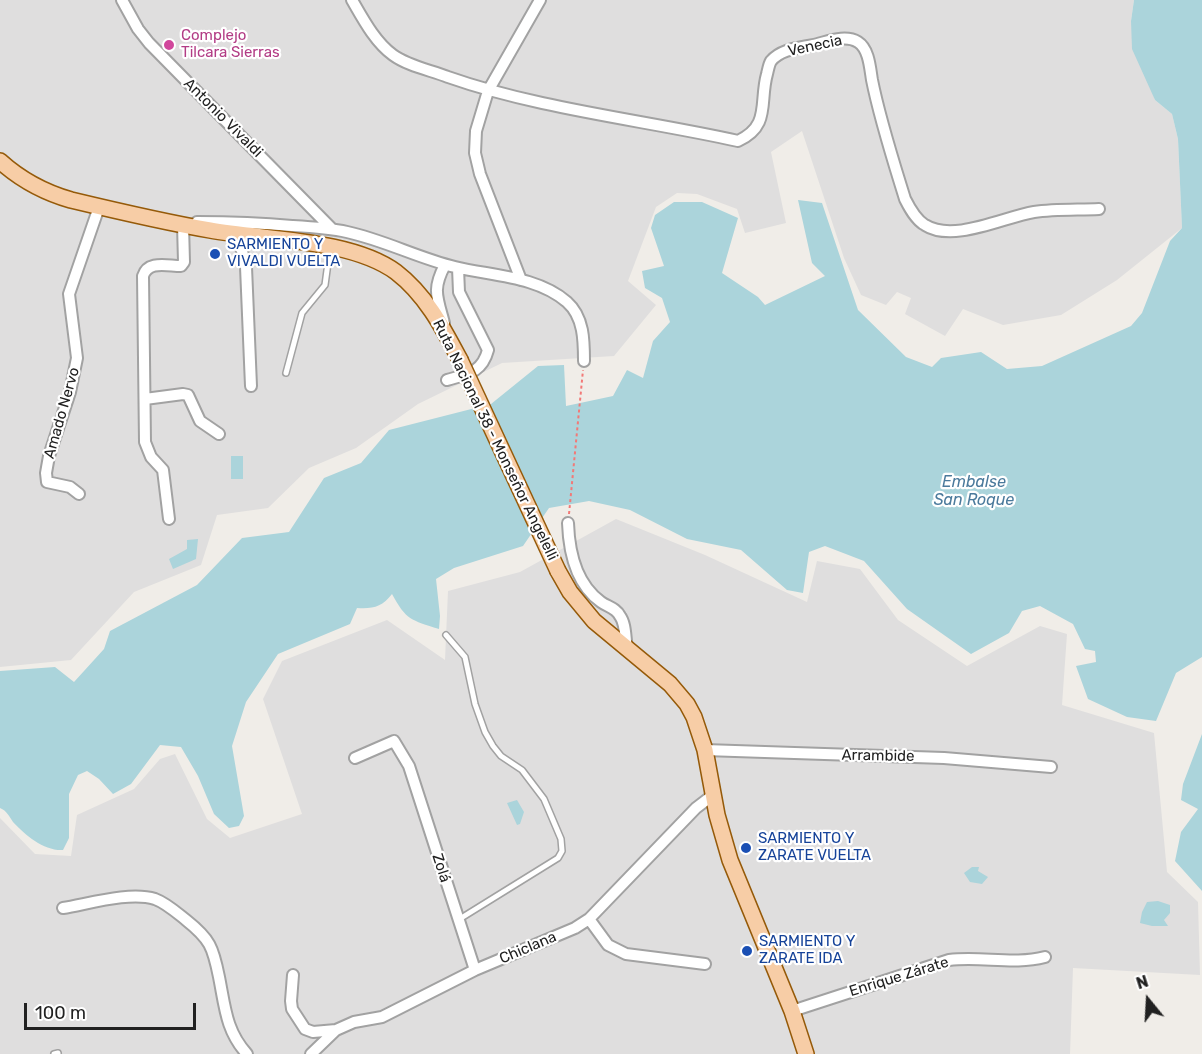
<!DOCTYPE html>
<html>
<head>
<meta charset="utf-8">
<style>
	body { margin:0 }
	#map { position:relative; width:1202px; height:1054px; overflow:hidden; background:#f0ede8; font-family:Rubik,sans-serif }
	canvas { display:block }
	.north { position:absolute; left:1118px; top:970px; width:60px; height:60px; -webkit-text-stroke:4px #fff; paint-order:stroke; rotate:342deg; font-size:16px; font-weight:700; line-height:24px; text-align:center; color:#212121 }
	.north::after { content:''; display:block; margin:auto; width:21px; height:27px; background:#212121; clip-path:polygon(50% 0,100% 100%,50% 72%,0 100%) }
	.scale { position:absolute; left:24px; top:1003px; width:172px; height:27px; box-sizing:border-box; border:3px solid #212121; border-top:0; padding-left:8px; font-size:18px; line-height:21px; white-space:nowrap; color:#212121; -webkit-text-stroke:4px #fff; paint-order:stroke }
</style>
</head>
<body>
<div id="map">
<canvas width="1202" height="1054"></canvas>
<div class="north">N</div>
<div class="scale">100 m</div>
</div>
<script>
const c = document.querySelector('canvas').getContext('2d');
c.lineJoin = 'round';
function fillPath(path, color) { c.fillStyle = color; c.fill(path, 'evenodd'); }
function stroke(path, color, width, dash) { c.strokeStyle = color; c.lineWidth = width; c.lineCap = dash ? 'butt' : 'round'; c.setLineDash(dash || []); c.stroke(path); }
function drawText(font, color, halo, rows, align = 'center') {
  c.font = font + ' Rubik,sans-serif'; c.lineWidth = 4.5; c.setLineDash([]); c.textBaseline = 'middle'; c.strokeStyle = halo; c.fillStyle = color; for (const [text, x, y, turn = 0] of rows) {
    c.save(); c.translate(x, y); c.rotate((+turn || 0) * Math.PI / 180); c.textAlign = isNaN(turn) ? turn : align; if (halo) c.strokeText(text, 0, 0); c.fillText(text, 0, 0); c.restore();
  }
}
fillPath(new Path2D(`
	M0,0H1134L1131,21L1155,100L1172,114L1178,139L1182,228L1117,280L1061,315L1003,325L963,309L945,336L905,314L911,298L897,292L886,305L861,295L844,258L802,131L771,152L786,223L745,233L737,209L697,194L677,193L656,207L628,281L656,305L614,356L502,363L418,404L356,448L309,468L268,508L217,515L201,565L134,592L71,660L0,667Z
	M616,519L705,555L807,602L817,561L860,569L898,620L967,666L1040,626L1067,634L1062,705L1154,733L1167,872L1198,902L1200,975L1073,968L1070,1054H0V818L35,854L71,856L77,815L134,789L160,759L175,754L207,819L230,838L302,814L263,699L282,661L387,620L445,660L448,591L520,572Z`), '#dfdede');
fillPath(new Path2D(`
	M1134,0H1202V657L1176,673L1156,721L1127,717L1088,699L1076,666L1096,662L1095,651L1085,649L1073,624L1040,606L1022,611L1009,633L971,654L907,609L864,561L825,546L809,552L803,593L787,590L741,550L687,539L630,510L589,501L549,508L523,546L454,568L436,579L440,616L439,629C411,620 406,620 392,594C382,607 373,609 357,608L350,624L278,654L246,702L232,746L244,816L239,826L229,828L214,814L198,776L181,747L160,745L131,784L113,794L99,779L87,771L78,775L69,794V838L63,850C44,851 26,836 13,822C9,816 7,811 0,808V671L55,667L74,682L104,649L110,631L197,585L242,538L289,532L324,478L361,463L389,430L491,404L538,366L564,365L566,406L613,396L627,370L643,378L653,341L670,322L662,298L645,288L642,271L664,266L651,228L655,215L674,202H702L738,218L722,273L758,297L765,305L825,276L812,263L798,200L822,203L858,310L906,357L932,367L941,358L981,352L1007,369L1042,366L1131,326L1142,313L1170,241L1182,228L1178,139L1172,114L1155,100L1132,49L1131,21Z
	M231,456H243V479H231Z
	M198,539L196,559L173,569L169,559L187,549V540Z
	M1202,734V891L1175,861L1181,832L1198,809L1181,800L1183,784Z
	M517,800L524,812L520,824L517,825L507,803Z
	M972,867H979L978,871L988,877L982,884L970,882L964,873Z
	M1158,901L1170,905V913L1164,920L1168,926H1152L1140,923L1142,912L1147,902Z`), '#abd4db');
const lane = new Path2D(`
	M286,373L302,313L325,285L330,248
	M446,635L465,657L475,704L485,732L493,746L501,756L522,770L544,799L561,839L562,851L558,858L458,920
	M54,1054L58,1053`);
const street = new Path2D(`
	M122,0L138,29L149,43L332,229
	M352,0C363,19 375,42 393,55C408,66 430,70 448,77C539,109 643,120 738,141C771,126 759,102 767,74C768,70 769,64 771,61C781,49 799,48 813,45C827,42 845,34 858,42C869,49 870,68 872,80C880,120 893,160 905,199C910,209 916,220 925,225C953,243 1004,217 1034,212C1055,209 1078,210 1099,209
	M197,222C229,222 260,223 292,226C310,227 329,228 347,232C384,240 418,258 455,267C492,276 537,276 567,302C584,317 584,341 584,361
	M238,235L246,267L251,386
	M521,280L480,174L475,153L476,131L488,91L540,0
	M444,323C437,297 432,289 445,265
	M447,380C467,374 482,373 488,350L459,292L458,268
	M145,399L183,394L188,395L200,421L219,434
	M79,494L70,487L47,482L46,473L49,456L70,392L77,358L69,294L99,207
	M169,519L163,470L151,457L145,442L143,276C148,260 167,266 181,266L184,262L183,225
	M568,523C569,552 576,584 601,602C608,607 616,608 620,616C626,624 625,638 627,648
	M705,750L944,758L1051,767
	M355,758L394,741L409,766L475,970
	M63,908C88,904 130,891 155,899C166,903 176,912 186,920C210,939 213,947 219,977C225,1007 226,1031 247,1054
	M589,919L608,945L626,954L705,964
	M293,975L291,1001L292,1009L305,1029L313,1032L336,1030
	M792,1011L949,960C981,956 1014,965 1045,957
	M311,1054L336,1030L354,1022L382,1017L475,970L575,928L589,919L696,808L713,795`);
const primary = new Path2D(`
	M0,161C21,180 43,192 71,200C117,211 163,222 210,230C265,240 351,239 396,272C426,295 443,328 460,360
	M558,571L570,592L594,621L670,684L687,704L694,717L705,750L717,815L730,860L792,1011L806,1054`);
stroke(lane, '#a2a2a2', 8);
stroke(street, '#a2a2a2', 14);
stroke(primary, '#955a09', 18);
stroke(new Path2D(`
	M569,514L583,370`), '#f27977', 2, [3, 3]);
stroke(lane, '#fff', 5);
stroke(street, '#fff', 10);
stroke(primary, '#f7cda6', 15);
const primaryBridge = new Path2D(`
	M460,360L558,571`);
stroke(primaryBridge, '#955a09', 18, []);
stroke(primaryBridge, '#f7cda6', 15);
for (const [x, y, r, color] of [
	[169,45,6,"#d1479c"],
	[215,254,6,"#1a4fb4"],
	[746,848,6,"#1a4fb4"],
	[747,951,6,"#1a4fb4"]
]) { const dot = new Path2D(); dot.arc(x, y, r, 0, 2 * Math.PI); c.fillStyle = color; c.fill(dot); stroke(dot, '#fff', 2); }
drawText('15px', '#b23c85', '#fff', [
	["Complejo",181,36],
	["Tilcara Sierras",181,53]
], 'left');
drawText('15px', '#212121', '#fff', [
	["Venecia",815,46,-12],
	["Antonio Vivaldi",223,118,45],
	["Amado Nervo",62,413,-74],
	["Ruta Nacional 38 - Monseñor Angelelli",495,440,64],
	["Arrambide",878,756,1],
	["Zolá",441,868,72],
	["Chiclana",528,948,-23],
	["Enrique Zárate",899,977,-17]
]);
drawText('15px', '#164399', '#fff', [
	["SARMIENTO Y",227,245],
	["VIVALDI VUELTA",227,262],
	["SARMIENTO Y",758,839],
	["ZARATE VUELTA",758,856],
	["SARMIENTO Y",759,942],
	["ZARATE IDA",759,959]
], 'left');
drawText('italic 16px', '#4b7a9c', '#fff', [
	["Embalse",974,482],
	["San Roque",974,500]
]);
</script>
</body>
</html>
